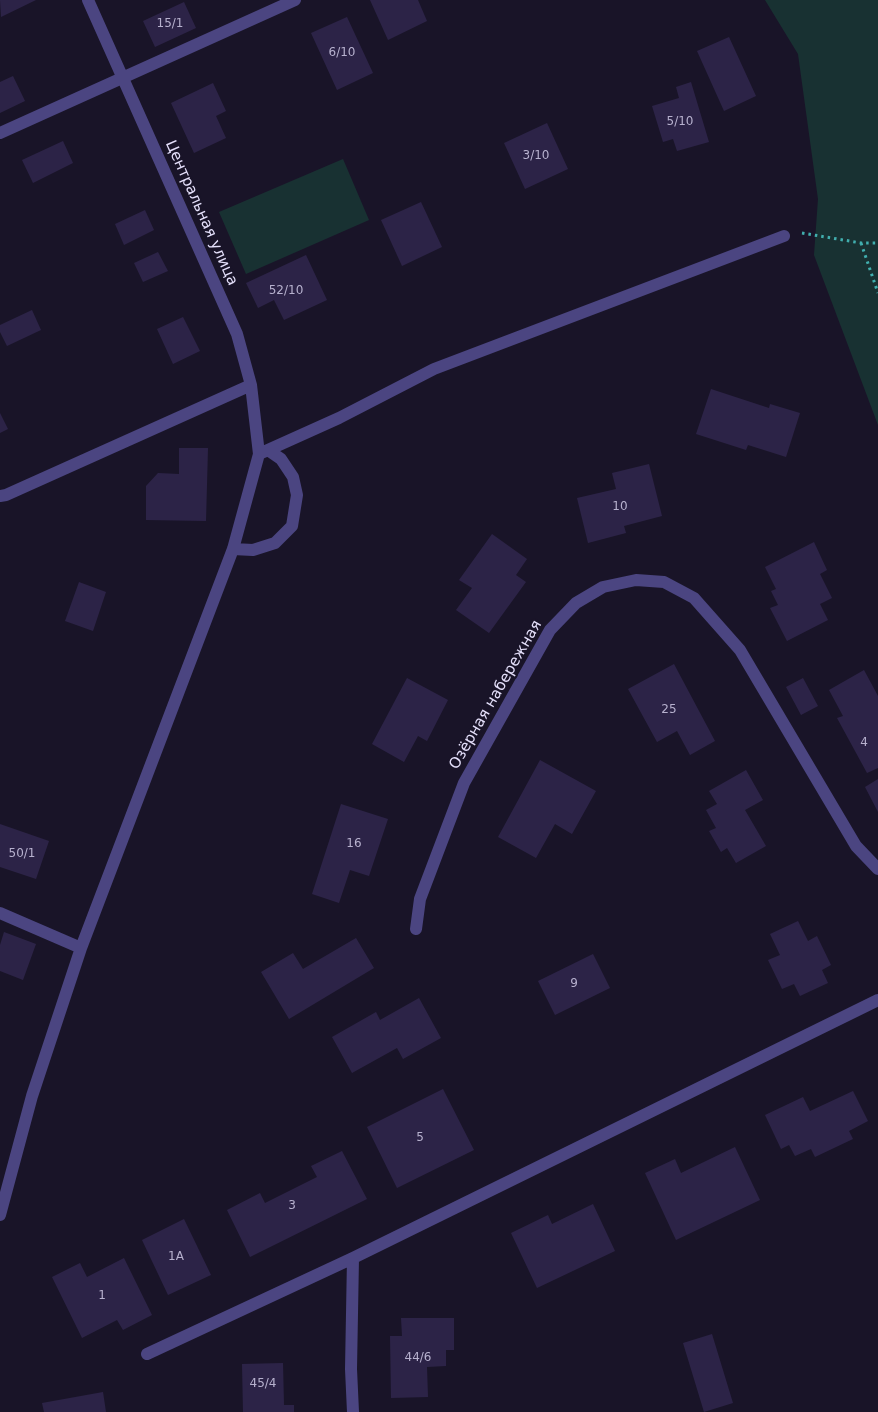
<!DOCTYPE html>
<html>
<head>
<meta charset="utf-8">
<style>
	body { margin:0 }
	canvas { display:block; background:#191428 }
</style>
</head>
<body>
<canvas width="878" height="1412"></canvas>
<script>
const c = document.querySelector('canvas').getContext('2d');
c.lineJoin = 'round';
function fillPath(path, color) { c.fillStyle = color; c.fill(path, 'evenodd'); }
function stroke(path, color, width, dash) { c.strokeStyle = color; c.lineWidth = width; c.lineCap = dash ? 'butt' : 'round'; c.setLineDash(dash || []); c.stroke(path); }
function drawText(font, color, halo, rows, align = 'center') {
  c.font = font + ' "DejaVu Sans",sans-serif'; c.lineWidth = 4.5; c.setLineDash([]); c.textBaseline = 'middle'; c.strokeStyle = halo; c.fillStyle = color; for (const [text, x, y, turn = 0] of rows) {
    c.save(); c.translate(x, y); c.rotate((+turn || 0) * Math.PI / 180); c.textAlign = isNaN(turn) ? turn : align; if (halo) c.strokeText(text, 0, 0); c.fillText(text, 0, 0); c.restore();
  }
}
fillPath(new Path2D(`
	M765,0H878V425L814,255L818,199L798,54Z
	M343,159L369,220L246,274L219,212Z`), '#183132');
fillPath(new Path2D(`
	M0,0H36L1,17Z
	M370,0H418L427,21L388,40Z
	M184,2L196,28L155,47L143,21Z
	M347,17L373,73L337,90L311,33Z
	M729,37L756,96L724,111L697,51Z
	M13,76L25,101L0,113V82Z
	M691,82L709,142L677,151L673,139L663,142L652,106L679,98L676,87Z
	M213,83L226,111L216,116L226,138L194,153L171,103Z
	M547,123L568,169L525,189L504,143Z
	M63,141L73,163L33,183L22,160Z
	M421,202L442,247L402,266L381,220Z
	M145,210L154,230L124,245L115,224Z
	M158,252L168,271L143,282L134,263Z
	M306,255L327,300L284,320L274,300L258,308L246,283Z
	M32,310L41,330L7,346L0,332V325Z
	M183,317L200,351L173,364L157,329Z
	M711,389L769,408L770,404L800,413L786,457L748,445L746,450L696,434Z
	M0,413L8,429L0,433Z
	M179,448H208L206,521L146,520V486L158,473L179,474Z
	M649,464L662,516L624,526L626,533L588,543L577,498L616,489L612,473Z
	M492,534L527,559L516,575L526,582L489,633L456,610L472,588L459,580Z
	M814,542L827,570L820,574L832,598L820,604L828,620L787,641L770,608L778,605L771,591L776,589L765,567Z
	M79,582L106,592L93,631L65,621Z
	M674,664L715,741L690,755L677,731L657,742L628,689Z
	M864,670L878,696V768L867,773L837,718L843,716L829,690Z
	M407,678L448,700L427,741L418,736L404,762L372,744Z
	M803,678L818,706L801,715L786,687Z
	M540,760L596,791L572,834L555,824L536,858L498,837Z
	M746,770L763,800L745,810L766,846L736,863L727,848L721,852L709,831L716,828L706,810L717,804L709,791Z
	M878,779V812L865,787Z
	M341,804L388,819L369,876L350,870L339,903L312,894Z
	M0,824L49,841L36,879L0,867Z
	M798,921L808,941L817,936L831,965L822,970L828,983L800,996L794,984L782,989L768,960L780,955L770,934Z
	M4,932L36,944L23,980L0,971V945Z
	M356,938L374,968L289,1019L261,972L293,953L303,969Z
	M593,954L610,988L555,1015L538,981Z
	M419,998L441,1038L403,1059L397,1048L352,1073L332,1037L376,1012L380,1020Z
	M443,1089L474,1150L397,1188L367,1127Z
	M853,1091L868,1121L849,1131L853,1139L815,1157L811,1149L795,1156L789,1145L781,1149L765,1115L803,1097L810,1111Z
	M735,1147L760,1200L676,1240L645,1173L675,1159L681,1173Z
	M342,1151L367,1199L250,1257L227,1210L260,1193L265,1203L317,1177L311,1166Z
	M593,1204L615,1251L537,1288L511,1233L548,1215L552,1224Z
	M184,1219L211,1275L168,1295L142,1240Z
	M124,1258L152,1315L123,1330L117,1320L82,1338L52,1277L80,1263L87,1277Z
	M401,1318H454V1350H446V1366L427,1367L428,1397L391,1398L390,1336H402Z
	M712,1334L733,1403L704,1412L683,1343Z
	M283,1363L284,1405H294V1412H243L242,1364Z
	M103,1392L106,1412H44L42,1403Z`), '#2c2347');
stroke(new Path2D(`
	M802,233L861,243H878
	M861,243L878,293`), '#41aeae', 3, [2.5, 4]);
stroke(new Path2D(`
	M0,133L295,0
	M259,454L339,418L434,369L784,236
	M0,496L6,495L251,385
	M233,549L253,550L275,543L292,526L297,495L293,477L281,459L268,450
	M0,913L81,948
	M416,929L420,899L464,783L550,630L576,603L603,587L636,580L664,582L694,598L740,650L856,846L878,869
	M0,1215L32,1096L81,948L233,549L259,454L251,385L237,334L88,0
	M353,1258L351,1369L353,1412
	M147,1354L353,1258L878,1000`), '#4b4581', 12);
drawText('12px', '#b7b1ce', null, [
	["15/1",170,24],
	["6/10",342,53],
	["5/10",680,122],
	["3/10",536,156],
	["52/10",286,291],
	["10",620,507],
	["25",669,710],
	["4",864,743],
	["16",354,844],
	["50/1",22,854],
	["9",574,984],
	["5",420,1138],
	["3",292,1206],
	["1А",176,1257],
	["1",102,1296],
	["44/6",418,1358],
	["45/4",263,1384]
]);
drawText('15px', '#e5e0fb', '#191428', [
	["Центральная улица",201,213,66],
	["Озёрная набережная",496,695,-60]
]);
</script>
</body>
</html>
